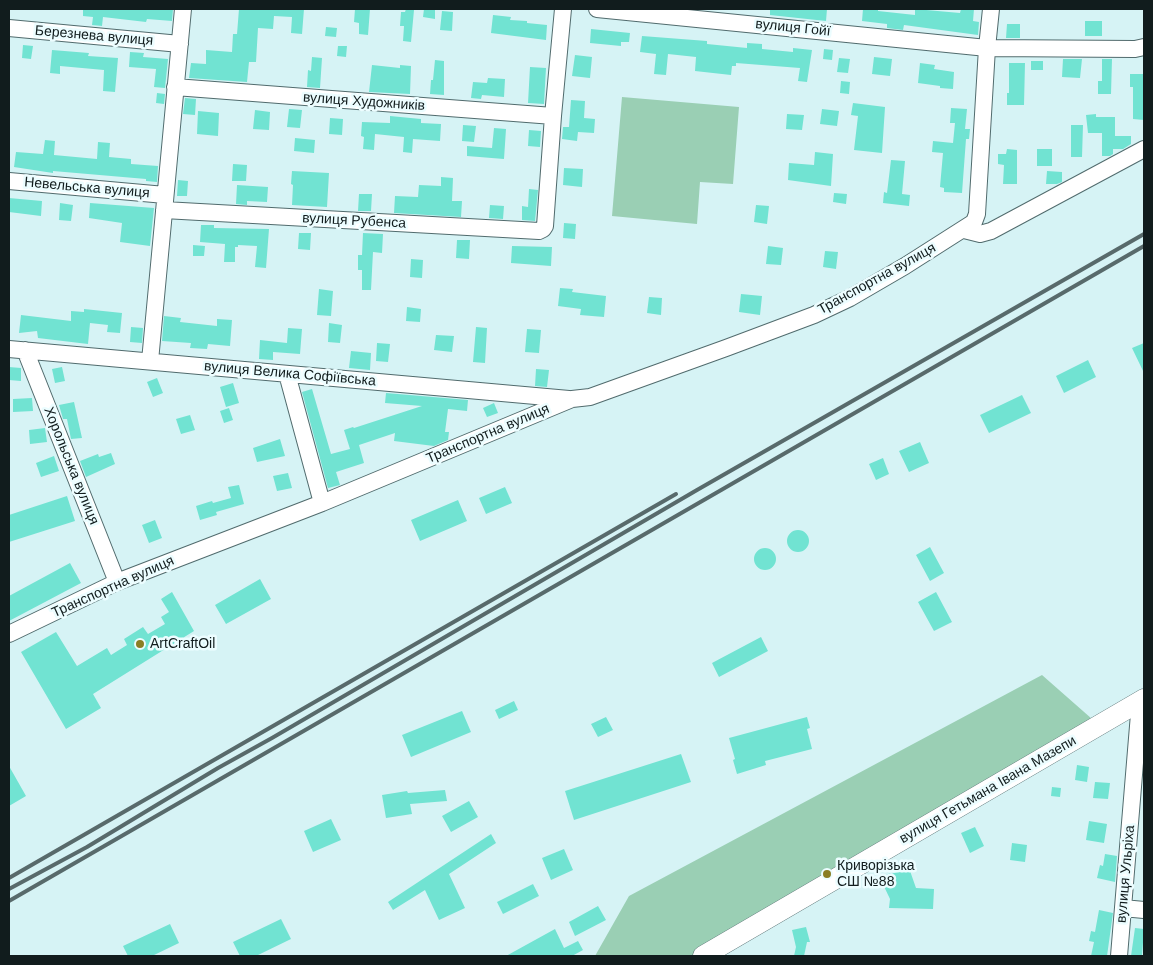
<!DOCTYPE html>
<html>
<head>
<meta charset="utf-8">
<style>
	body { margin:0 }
	#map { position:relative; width:1153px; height:965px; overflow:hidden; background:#d6f3f5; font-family:Helvetica,sans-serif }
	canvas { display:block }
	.frame { position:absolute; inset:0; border:10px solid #111c1d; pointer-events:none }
</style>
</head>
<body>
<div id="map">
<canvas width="1153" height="965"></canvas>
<div class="frame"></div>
</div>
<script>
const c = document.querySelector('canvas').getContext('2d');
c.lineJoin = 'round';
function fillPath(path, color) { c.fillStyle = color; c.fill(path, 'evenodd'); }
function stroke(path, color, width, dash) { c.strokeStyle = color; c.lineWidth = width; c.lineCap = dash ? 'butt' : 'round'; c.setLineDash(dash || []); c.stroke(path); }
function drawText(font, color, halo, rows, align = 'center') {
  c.font = font + ' Helvetica,sans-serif'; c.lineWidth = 5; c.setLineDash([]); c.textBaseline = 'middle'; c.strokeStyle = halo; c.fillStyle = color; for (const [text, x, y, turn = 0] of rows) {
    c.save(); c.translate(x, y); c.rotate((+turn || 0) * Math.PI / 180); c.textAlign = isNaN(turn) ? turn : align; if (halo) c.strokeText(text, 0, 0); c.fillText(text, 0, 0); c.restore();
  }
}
fillPath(new Path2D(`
	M622,97L739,107L733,184L700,182L697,224L612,216Z
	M1042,675L1100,726L706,956H595L629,896Z`), '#9acfb4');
fillPath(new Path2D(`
	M83,9H173L172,21L147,19L146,22L103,17L102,26L92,25L93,17L83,16Z
	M239,9H304L302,34L291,33L292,17L274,16L273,29L258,28L256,62H249L247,82L189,78L191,63L206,64V50L232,52L233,34H237Z
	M355,9H370L368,35L359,34V23L354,22Z
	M406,9L414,10L411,42L403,41L404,26H400L401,12H405Z
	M424,9H435V19L423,17Z
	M770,9H827L826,21L770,15Z
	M863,9H878V11L915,15V9L960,13L961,9H974L973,21L979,22L978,35L904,25L903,30L887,28V24L862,21Z
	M442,11L453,12L452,31L440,30Z
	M493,15L511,17L510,20L527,21V23L547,25L546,40L491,33Z
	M1085,21H1102V36H1085Z
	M1007,24H1020V38H1006Z
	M326,27L337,28L336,37L325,36Z
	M591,29L630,33L629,42H621V46L590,43Z
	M642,36L707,41V44L747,48V43L762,44V49L793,52V48L812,50L807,82L798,81L800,68L736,63V66H732L731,75L695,71L696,57L668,54L666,75L654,74L656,54L640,52Z
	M23,45L33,46L31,59L22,58Z
	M338,46H347L346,57L337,56Z
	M824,49L833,50L832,60L823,59Z
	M52,50L89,53L88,56L118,58L115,92L103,91L104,70L60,66V74L50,73Z
	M130,52L144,53L143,57L168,59L165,88L154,87L156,69L129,67Z
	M575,55L592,57L590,78L572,76Z
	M312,57L322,58L320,88L307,87L308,70L311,71Z
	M874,57L892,59L890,76L872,74Z
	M839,58L850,59L848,73L837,72Z
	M1063,59H1082L1080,78L1062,77Z
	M1102,59H1112L1111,94H1098V81H1102Z
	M435,60L444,61V95L430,94L431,80H433Z
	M1031,61H1043V70H1031Z
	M920,63L935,65L934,69L954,72L953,89L940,88V86L918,83Z
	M1009,63H1025L1024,105H1007V93H1009Z
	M372,65L400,68V65L411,66L410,94L369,92Z
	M530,67L546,68L544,104L528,103Z
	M1130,74H1144V120L1133,119V87H1130Z
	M488,78L505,79L504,97L482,95L481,99L471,98L473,82L487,83Z
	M841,81L850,82L849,94L840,93Z
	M157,93L165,94L164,104L156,103Z
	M185,98L196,99L195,115L183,114Z
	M571,100L585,101L584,118L595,119L594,133L578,132L577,141L562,139L563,127H569Z
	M853,103L885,107L882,153L854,150L858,116L851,115Z
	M951,108L967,109L965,129H970L969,139H966L962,193L944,192V188L940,187L943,153L932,152L933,141L953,143L955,123H950Z
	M289,109L302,110L300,128L287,127Z
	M822,109L839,111L837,126L820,124Z
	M255,110L270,112L269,130L253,129Z
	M198,111L219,113L218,136L197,134Z
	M787,114L804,115L802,130L786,129Z
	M1096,114V117H1115V136H1131V144L1123,149H1113V154L1110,156H1102V133H1088L1086,115Z
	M390,116L421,119V123L441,124L440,141L413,139L412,153L403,152L404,137L375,134L374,150L363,149L364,137L361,136L362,122L390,123Z
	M330,118L343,119L342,135L329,134Z
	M463,125L476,126L474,142L462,141Z
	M1071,125H1083L1082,157H1071Z
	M494,128L506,129L504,159L467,156V146L492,148Z
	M529,130L541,131L540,147L528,146Z
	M295,138L315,140L314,153L294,151Z
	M45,140L55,141L54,155L97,159L98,142L110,143L109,157L131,159V164L158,166L157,182L146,181V179L53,171V173L14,167L16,152L43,154Z
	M1007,149L1017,150V184H1003L1004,165L998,164V154H1006Z
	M1037,149H1052V166H1037Z
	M815,152L833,154L831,186L788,180L789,163L814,165Z
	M891,160L905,161L902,194L910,195L909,206L883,203L884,192L887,193Z
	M233,164L247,165L246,181H232Z
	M564,168L583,169L582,187L563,185Z
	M292,171L329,173L327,207L292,205L293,185L291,184Z
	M1047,171L1062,172V182L1057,184H1046Z
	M441,177L453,178L452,201H462L461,217L394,213L395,196L418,197L419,185L441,186Z
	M178,180L188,181L187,196H177Z
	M237,185L268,187L267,202L247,201V205L236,204Z
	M529,189L538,190L535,221L522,220V206L528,207Z
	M834,193L847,194L846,204L833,202Z
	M359,194H372L371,211H358Z
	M9,198L42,201L41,216L9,212Z
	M60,203L73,205L71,221L59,220Z
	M90,203L154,208L150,246L120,242L122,223L89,218Z
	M490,205L504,206L503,219L489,218Z
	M756,205L769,206L767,224L754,222Z
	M564,223L576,224L575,239L563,238Z
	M201,225H214V228L269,229L266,268L255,267L257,246L238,245V247H235V262H224L225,244L200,242Z
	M299,233H311L310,250L298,249Z
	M363,233L383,234L382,253L373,252L371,290H362V270H358V255H362Z
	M457,240H470L469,259L456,258Z
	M193,245L205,246L204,256H193Z
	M512,246L552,247L551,266L511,263Z
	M768,246L783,248L781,265L766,264Z
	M825,251L838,252L836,269L823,267Z
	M411,259L423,260L422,278L410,277Z
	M560,288L573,289L572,292L606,296L604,317L580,315L581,309L558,306Z
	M319,289L333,291L331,316L317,315Z
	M741,294L762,296L760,315L739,312Z
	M649,297L662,298L661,315L647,313Z
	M407,307L421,309L420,322L406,321Z
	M84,309L122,313L120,333L107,332L108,325L90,323L88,344L38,338L37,331L19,333L21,315L71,321V311L84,312Z
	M164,316L181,318L180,322L217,326V319L232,320L230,346L208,344L207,349L190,348L191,343L162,341Z
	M329,323L342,325L340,343L328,342Z
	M131,327L143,328L142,343L130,342Z
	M476,327L487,328L485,363L473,362Z
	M288,328L302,329L300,354L273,352V360L259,359L260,340L287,343Z
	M527,329L541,330L539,353L525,352Z
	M436,335L454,336L452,352L434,350Z
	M377,343L390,344L388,362L376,361Z
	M1144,343V373L1132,348Z
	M351,351L371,353L370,370L349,368Z
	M1088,360L1096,377L1064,393L1056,376Z
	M9,367L21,368V381L9,380Z
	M62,367L65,381L55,383L52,369Z
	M536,369L549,370L547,387L535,386Z
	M157,378L163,393L153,397L147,382Z
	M233,383L239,403L226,407L220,387Z
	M312,389L331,454L350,449L344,430L353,427L354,428L422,406L385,403L386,393L468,400L467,411L448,409L445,432H449L448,440L434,446L394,441L395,433L359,445L364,463L336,472L340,485L328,488L302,392Z
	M1022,395L1031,413L989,433L980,415Z
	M32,398L33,411L13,412V399Z
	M74,402L82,438L71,439L67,419H63L59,405Z
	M494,403L498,413L487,417L483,408Z
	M229,408L233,420L224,423L220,411Z
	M190,415L195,430L181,434L176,419Z
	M45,428L47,442L30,444L29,430Z
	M280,439L285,456L257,462L253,448Z
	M920,442L929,463L909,472L899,451Z
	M111,453L115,464L86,477L80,461L98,454L99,457Z
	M54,456L59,471L41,477L36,463Z
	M883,458L889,474L876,480L869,464Z
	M288,473L292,488L277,491L273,476Z
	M239,485L244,504L216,512L217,515L200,520L196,506L212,501L213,503L231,498L228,487Z
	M505,487L512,503L486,514L479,498Z
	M67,496L75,521L9,542V515Z
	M458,500L467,521L420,541L411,520Z
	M155,520L162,538L149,543L142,525Z
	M787 541a11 11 0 1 1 22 0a11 11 0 1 1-22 0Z
	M930,547L944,573L930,581L916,555Z
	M754 559a11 11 0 1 1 22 0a11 11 0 1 1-22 0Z
	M70,563L81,583L9,621V596Z
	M260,579L271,599L226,624L215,605Z
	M172,592L194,631L93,694L101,708L66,729L21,652L56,632L77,666L107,648L111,655L127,645L124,639L143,627L148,634L165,624L161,617L169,612L161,599Z
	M936,592L952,622L934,631L918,602Z
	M761,637L768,651L719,677L712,663Z
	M514,701L518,710L499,719L495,710Z
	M462,711L471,732L411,757L402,735Z
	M606,717L613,730L598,737L591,724Z
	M807,717L810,728L807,729L812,749L765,761L766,765L737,774L733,760L735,759L729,738Z
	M681,754L691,782L574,820L565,791Z
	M1077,765L1089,767L1087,782L1075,780Z
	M9,766L26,796L9,806Z
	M1095,782L1110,783L1108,799L1093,798Z
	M1052,787L1061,788L1060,797L1051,796Z
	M445,790L447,801L410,804L412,814L386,818L382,795L407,791L408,793Z
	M469,801L478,817L451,832L442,816Z
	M331,819L341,840L313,852L304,831Z
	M1089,821L1107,824L1104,843L1086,840Z
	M975,827L984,846L970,853L961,833Z
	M491,834L496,843L449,874L465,908L439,920L425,890L393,910L388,902Z
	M1012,843L1027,845L1025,862L1010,860Z
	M564,849L573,870L551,880L542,858Z
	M1105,854L1117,856L1115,882L1097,878L1100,865L1103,866Z
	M909,868L916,888L934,889L933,909L889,908L890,899L880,878L890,873L891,874Z
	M533,884L539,896L503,914L497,902Z
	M598,906L606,920L575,936L569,922Z
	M1099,910L1113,913L1107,956H1091L1094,942L1089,941L1091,931L1095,932Z
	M281,919L291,939L256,956H240L233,942Z
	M170,924L179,943L152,956H128L123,946Z
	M806,927L810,942H807L804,956H794L796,947L792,930Z
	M1135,928L1144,929L1142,956H1131Z
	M555,929L564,948L578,941L583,950L572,956H506Z`), '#71e3d2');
const minor = new Path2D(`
	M991,9L987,48L1135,49L1144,47
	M9,28L180,44
	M175,87L553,116
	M9,181L165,195
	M164,210L539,231L543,229L545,226L553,116L563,9
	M964,230L980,234L991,231L1144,149
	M9,349L569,399
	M25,350L117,582
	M150,361L183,9
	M287,374L322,503
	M9,634L117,582L322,503L572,399L590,397L726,348L814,315L850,298L905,266L974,222L977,214L987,48L597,9
	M1123,908L1144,910
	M1119,956L1140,702`);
const major = new Path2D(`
	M703,956L1144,699`);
stroke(minor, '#516b6d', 18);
stroke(major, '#516b6d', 21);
stroke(minor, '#fff', 16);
stroke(major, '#fff', 20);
stroke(new Path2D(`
	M9,878L676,494
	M9,889L87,847L218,768L272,738L697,490L1144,234
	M9,901L1144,246`), '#586a6b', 4);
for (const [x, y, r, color] of [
	[140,644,5,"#8a7e24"],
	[827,874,5,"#8a7e24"]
]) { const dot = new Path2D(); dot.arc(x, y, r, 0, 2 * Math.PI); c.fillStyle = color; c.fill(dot); stroke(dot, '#ecfdff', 2); }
drawText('14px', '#111c1d', '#ecfdff', [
	["вулиця Гойї",793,28,6],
	["Березнева вулиця",94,36,5],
	["вулиця Художників",364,102,4],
	["Невельська вулиця",87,188,5],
	["вулиця Рубенса",354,221,3],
	["Транспортна вулиця",877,279,-29],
	["вулиця Велика Софіївська",290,374,5],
	["Транспортна вулиця",488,434,-23],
	["Хорольська вулиця",71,466,68],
	["Транспортна вулиця",113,587,-24],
	["вулиця Гетьмана Івана Мазепи",988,790,-30],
	["вулиця Ульріха",1126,874,-85]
]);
drawText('14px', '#111c1d', '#ecfdff', [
	["ArtCraftOil",150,644],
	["Криворізька",837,866],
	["СШ №88",837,882]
], 'left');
</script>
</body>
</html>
